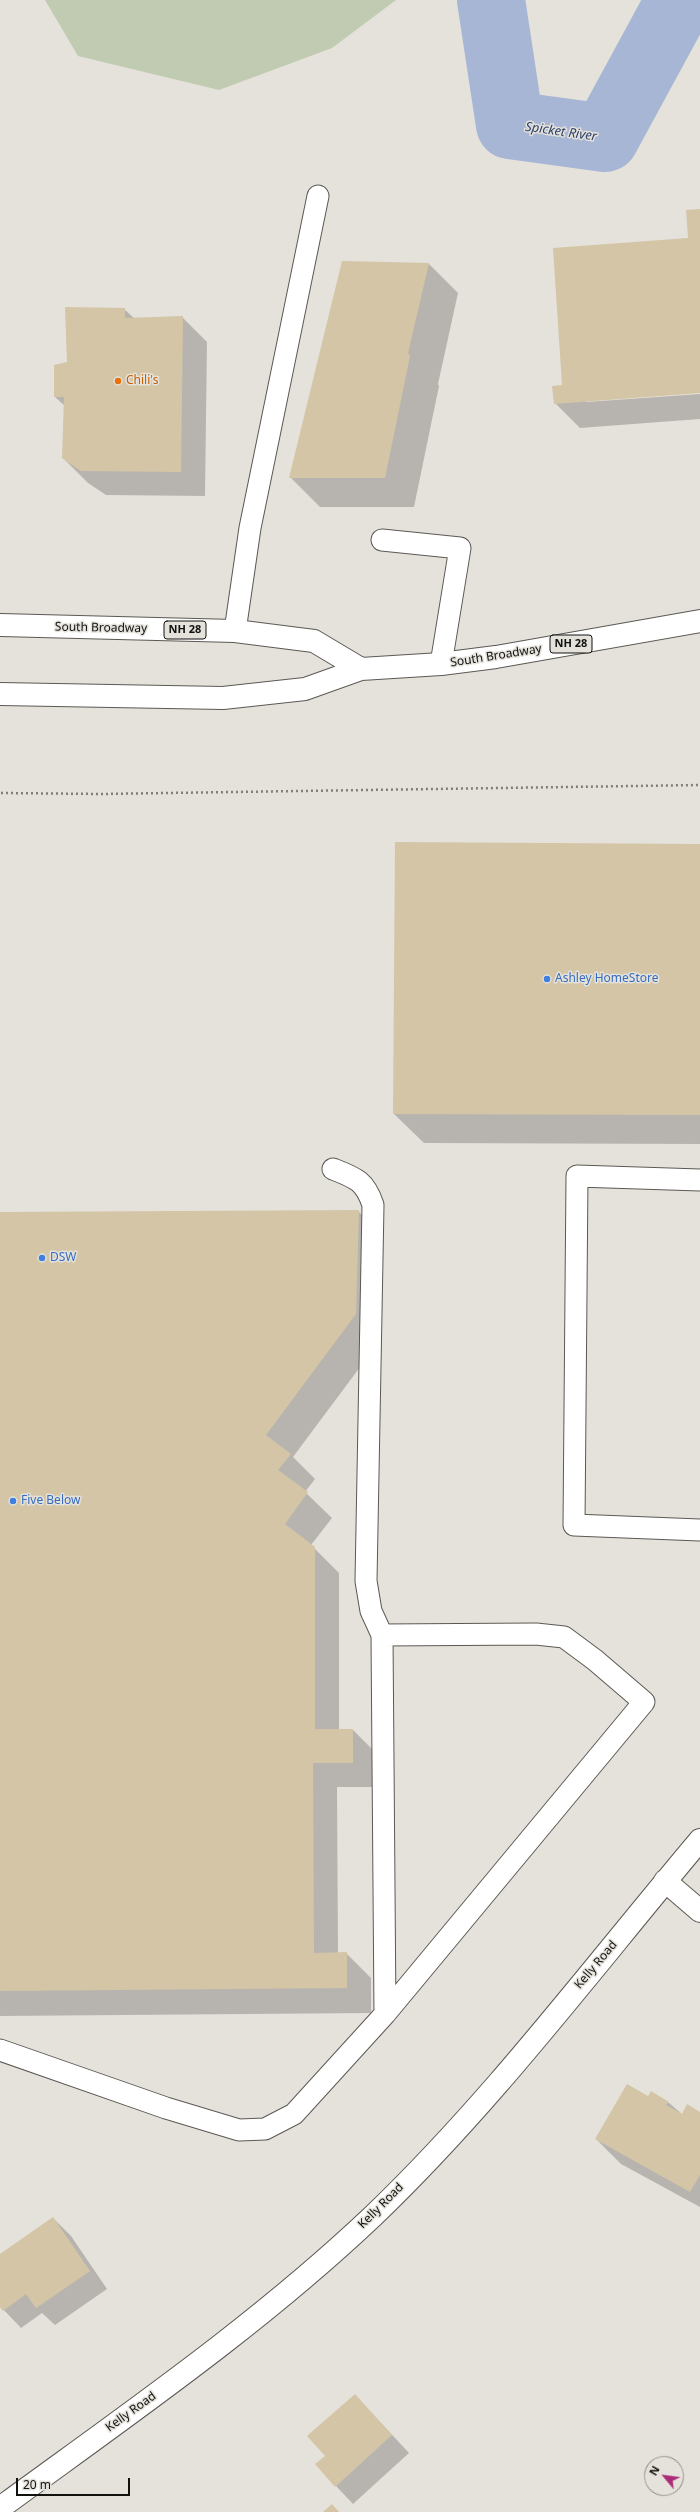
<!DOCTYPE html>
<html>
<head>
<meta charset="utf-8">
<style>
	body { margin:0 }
	#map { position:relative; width:700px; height:2512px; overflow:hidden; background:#e5e2dc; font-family:"Noto Sans",sans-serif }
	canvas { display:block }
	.north { position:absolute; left:644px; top:2456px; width:40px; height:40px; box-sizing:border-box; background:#e5e2dc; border:1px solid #908e8a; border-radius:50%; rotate:299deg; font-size:11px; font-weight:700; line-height:16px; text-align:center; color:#11110e }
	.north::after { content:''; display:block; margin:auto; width:14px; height:18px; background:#ad2c78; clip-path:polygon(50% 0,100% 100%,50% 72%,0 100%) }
	.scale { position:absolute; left:16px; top:2478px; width:114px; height:18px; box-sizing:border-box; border:2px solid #11110e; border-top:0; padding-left:5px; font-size:12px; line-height:14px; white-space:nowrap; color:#11110e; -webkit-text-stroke:3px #e5e2dc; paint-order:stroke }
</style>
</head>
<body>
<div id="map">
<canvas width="700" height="2512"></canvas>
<div class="north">N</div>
<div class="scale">20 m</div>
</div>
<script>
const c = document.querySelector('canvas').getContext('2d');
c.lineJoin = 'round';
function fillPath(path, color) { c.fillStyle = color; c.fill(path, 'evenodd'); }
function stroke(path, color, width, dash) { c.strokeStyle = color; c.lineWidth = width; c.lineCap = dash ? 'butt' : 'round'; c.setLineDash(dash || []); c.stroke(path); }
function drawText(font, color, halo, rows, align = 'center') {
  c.font = font + ' "Noto Sans",sans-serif'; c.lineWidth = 3; c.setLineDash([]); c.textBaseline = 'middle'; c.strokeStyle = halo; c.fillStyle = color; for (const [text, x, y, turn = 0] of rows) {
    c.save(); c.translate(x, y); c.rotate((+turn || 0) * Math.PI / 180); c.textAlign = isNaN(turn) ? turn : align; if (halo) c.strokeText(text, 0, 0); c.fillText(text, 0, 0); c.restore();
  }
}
fillPath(new Path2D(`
	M45,0H396L332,48L219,90L78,56Z`), '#c0cbb2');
fillPath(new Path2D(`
	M700,210V392L586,400V402L700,394V419L580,428L555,403L563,386L689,239Z
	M429,264L458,293L438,384L439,386L414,507H320L291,478Z
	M124,309L135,319L182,317L207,342L205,496L106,495L88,483L63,458L65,406L55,397L68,363Z
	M700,845V1144L424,1143L394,1114Z
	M358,1211L383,1236L381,1339L293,1457L315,1479L305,1492L332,1518L311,1545L339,1573V1730H353L377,1754V1787H337L338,1953H346L371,1978V2013L0,2016V1213Z
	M648,2098L668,2102L683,2115L700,2113V2207L621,2164L596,2139Z
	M53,2218L71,2236L107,2289L55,2325L42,2313L21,2328L0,2306V2256Z
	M355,2395L409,2453L353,2504L336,2486L326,2456Z`), '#0003');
stroke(new Path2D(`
	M491,0L510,125L605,138L680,0`), '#a7b6d4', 68);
fillPath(new Path2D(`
	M700,209V393L554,404L552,386L562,385L553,248L688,238L686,210Z
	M342,261L429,263L408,353L410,356L385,478H289Z
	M65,307L125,308V318L183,316L181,472L81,471L62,458L64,397H54V365L67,362Z
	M395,842L700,844V1115L393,1114Z
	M359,1210L356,1314L266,1435L291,1454L278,1470L308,1492L285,1524L315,1547V1729H353V1763H313L314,1953L347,1952V1988L0,1991V1212Z
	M627,2084L648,2096L651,2091L669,2102L666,2105L682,2114L687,2104L700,2112V2175L690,2192L595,2139Z
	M53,2217L90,2271L36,2308L26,2294L3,2311L0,2307V2254Z
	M355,2394L392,2435L335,2487L315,2464L325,2456L307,2436Z
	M332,2504L339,2512H323Z`), '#d3c5a5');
const service = new Path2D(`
	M382,540L460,548L441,664
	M235,631L250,528L318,196
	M333,1169C356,1178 365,1181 373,1205L366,1581L371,1611L382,1635
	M700,1180L577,1176L574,1525L700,1530
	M0,2050L166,2108L239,2130L265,2129L294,2114L385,2014L644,1702L595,1660L564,1637L536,1634L382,1635L385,2014`);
const minor = new Path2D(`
	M665,1881L700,1911`);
const tertiary = new Path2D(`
	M0,2508C127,2415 258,2325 373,2216C493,2101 593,1967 700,1840`);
const primary = new Path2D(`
	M0,625L235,631L314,641L361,669
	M0,694L223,698L305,689L361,669L441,664L496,657L700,621`);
stroke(service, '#5c5954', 23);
stroke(minor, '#5c5954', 24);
stroke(tertiary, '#5c5954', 24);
stroke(primary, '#5c5954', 24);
stroke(new Path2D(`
	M1,793L101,794L700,785`), '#807e7a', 2.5, [2, 3]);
stroke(service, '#fff', 21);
stroke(minor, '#fff', 22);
stroke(tertiary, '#fff', 22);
stroke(primary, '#fff', 22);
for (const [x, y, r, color] of [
	[118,381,4,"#e8710a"],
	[547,979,4,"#3f7fe0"],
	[42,1258,4,"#3f7fe0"],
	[13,1501,4,"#3f7fe0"]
]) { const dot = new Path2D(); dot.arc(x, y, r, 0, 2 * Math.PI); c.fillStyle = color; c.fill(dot); stroke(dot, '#e5e2dc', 1.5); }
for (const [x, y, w] of [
	[185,630,42],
	[571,644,42]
]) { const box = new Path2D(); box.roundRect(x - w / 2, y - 9, w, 18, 3); c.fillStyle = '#e5e2dc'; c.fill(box); stroke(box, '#11110e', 1); }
drawText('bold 11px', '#11110e', null, [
	["NH 28",185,630],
	["NH 28",571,644]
]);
drawText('12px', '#c56008', '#e5e2dc', [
	["Chili's",126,381]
], 'left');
drawText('12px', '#11110e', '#e5e2dc', [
	["South Broadway",101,628,1],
	["South Broadway",496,656,-9],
	["Kelly Road",596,1965,-50],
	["Kelly Road",381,2206,-45],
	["Kelly Road",131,2412,-36]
]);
drawText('12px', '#366cbe', '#e5e2dc', [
	["Ashley HomeStore",555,979],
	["DSW",50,1258],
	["Five Below",21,1501]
], 'left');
drawText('italic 13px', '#2c4069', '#e5e2dc', [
	["Spicket River",561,132,8]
]);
</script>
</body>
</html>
